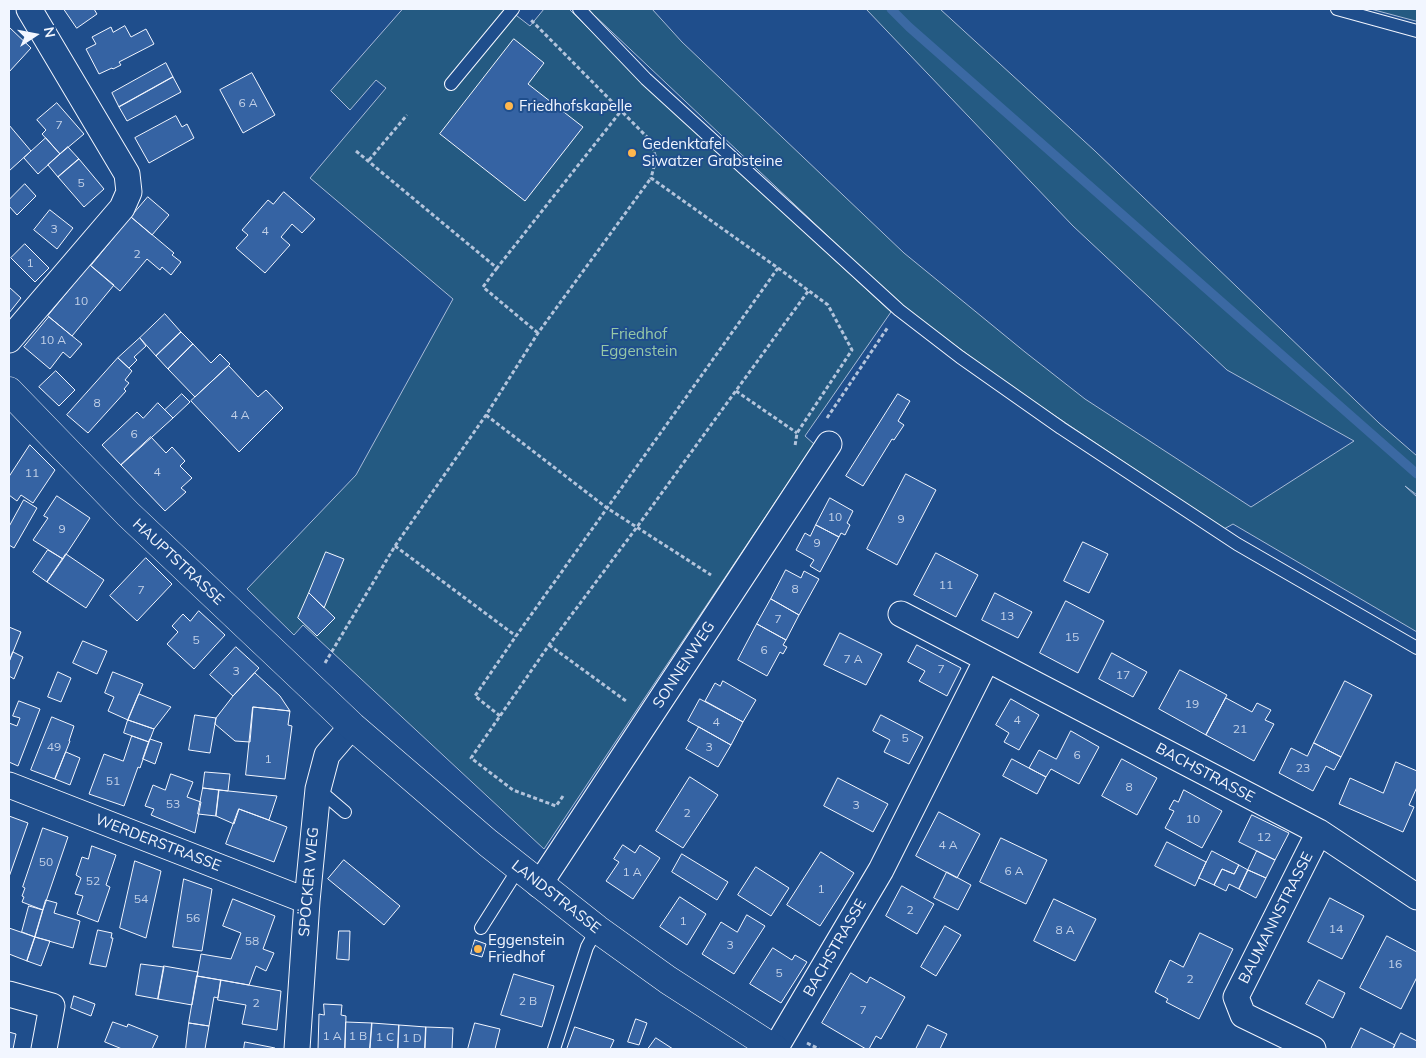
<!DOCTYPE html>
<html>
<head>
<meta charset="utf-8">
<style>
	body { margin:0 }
	#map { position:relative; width:1426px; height:1058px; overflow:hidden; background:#1f4e8c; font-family:Mulish,sans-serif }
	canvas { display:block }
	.frame { position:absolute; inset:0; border:10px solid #f2f6ff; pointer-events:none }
	.north { position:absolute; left:10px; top:10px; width:50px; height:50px; -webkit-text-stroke:4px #1f4e8c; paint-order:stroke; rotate:79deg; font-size:14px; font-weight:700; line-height:20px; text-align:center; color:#f2f6ff }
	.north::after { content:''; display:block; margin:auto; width:18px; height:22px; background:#f2f6ff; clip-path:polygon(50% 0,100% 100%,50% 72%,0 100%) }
</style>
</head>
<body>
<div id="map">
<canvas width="1426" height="1058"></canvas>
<div class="frame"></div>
<div class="north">N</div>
</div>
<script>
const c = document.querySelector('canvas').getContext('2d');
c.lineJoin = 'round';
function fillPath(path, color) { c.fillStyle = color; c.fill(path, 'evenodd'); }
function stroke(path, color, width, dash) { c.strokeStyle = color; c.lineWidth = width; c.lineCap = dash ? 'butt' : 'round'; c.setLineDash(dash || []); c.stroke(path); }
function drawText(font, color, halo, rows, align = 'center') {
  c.font = font + ' Mulish,sans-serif'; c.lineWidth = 4; c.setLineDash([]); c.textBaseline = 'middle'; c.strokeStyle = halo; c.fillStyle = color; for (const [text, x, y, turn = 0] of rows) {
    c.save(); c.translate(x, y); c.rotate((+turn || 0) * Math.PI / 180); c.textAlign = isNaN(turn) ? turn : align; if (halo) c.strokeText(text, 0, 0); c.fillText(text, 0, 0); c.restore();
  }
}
const green = new Path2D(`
	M403,9H508L530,26L544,9H569L645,85L891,312L805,436L814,444L544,849L303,625L294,635L247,589L356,475L453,299L310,178L386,88L376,80L350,110L331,91Z
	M589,9H652L682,42L904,253L1025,352L1085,399L1251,507L1354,441L1227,370L1073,226L866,9H940L1095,151L1379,423L1417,456V495L1405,486L1417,497V632L1233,524L1224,529L1009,385L903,307L594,15Z
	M1371,9H1417V21Z`);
fillPath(green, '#245a82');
stroke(green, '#a8bbd7', 1);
stroke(new Path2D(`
	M891,9L909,27L1417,474`), '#3b69a3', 9);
const building = new Path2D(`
	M64,9H94L97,14L77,28Z
	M125,26L131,37L146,29L154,44L119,62L121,65L113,69L112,68L99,74L86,49L96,44L92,37L111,27L113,32Z
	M9,27L31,48L9,72Z
	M514,39L544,63L528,84L583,127L525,201L440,134Z
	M166,63L173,77L119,107L112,93Z
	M252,73L275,115L243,133L220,90Z
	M173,77L181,92L127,121L119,107Z
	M57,103L84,134L60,154L42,134L46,130L37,120Z
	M176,116L182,127L187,124L194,138L149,163L135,138Z
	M9,125L31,151L9,171Z
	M46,138L60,154L38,174L24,158Z
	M68,147L79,159L58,177L48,165Z
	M79,159L104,189L84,207L58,177Z
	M25,184L36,196L17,215L9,206V200Z
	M284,192L315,219L302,233L292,224L281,237L290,245L265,273L236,248L248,235L242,230L268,200L273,204Z
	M148,197L169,215L152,235L131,217Z
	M50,210L73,228L57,249L34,230Z
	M131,217L174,253L172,255L181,262L171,275L162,267L160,270L147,259L120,291L91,266Z
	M25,244L49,268L35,282L11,258Z
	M90,265L114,285L72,336L48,316Z
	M9,287L21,298L9,313Z
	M165,314L181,332L156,356L140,338Z
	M49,317L82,344L70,358L63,352L50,369L24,347Z
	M181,332L193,344L168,369L156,356Z
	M140,338L146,346L134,357L137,360L129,368L118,358Z
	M193,344L211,363L220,354L230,364L195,397L168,369Z
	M118,358L132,371L125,380L129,383L124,389L126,391L88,433L67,415Z
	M229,366L258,397L266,390L283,408L239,452L191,401Z
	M56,371L75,390L59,406L39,387Z
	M182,394L190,402L173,418L165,410Z
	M898,394L910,401L898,421L904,425L894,440L892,439L863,486L846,476Z
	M158,403L173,418L121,465L102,445L137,412L143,418Z
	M151,437L166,453L172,447L185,461L180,466L192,478L181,488L186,492L165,511L121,465Z
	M30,445L55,470L33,503L21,495L17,501L9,495V477Z
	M906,474L936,490L897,565L867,549Z
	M57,496L90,518L63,559L33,540L48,518L44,516Z
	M830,498L853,511L847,523L850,525L845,535L841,533L839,537L816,525Z
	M24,500L37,508L14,548L9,545V527Z
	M816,525L839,537L820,572L810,566L814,560L796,550L805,533L810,536Z
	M1083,542L1108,554L1089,593L1064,581Z
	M48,550L63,559L47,582L33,572Z
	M326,552L344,559L324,608L309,593Z
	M936,553L978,575L956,617L914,595Z
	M66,554L104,580L86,608L47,582Z
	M146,558L172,584L137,621L110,596Z
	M786,570L801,578L804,571L819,579L799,615L771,599Z
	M309,593L335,618L317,636L298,618Z
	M995,593L1032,612L1018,638L982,620Z
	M771,599L799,615L786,640L757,624Z
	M1066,601L1104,621L1078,673L1040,653Z
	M199,611L225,635L194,669L167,644L178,632L172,626L183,614L190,621Z
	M757,624L786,640L783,645L787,647L783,654L780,652L767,676L738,660Z
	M9,627L21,632L9,662Z
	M840,633L882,654L866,685L824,665Z
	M83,641L107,651L97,674L73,663Z
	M917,645L961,668L947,696L919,681L925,671L908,662Z
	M236,647L259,668L233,696L210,675Z
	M13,652L23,657L14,679L9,676V662Z
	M1112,653L1147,672L1133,697L1099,679Z
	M1180,670L1227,695L1206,735L1159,709Z
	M58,672L71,678L61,702L48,697Z
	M113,672L143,684L128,720L108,711L114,697L105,693Z
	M255,673L280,696L290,711L253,707L250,742L235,741L215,724L216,718L233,696Z
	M723,681L756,700L743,722L705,701L715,683L720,686Z
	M1345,681L1372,695L1341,757L1314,743Z
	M139,694L171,707L154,729L128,720Z
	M1226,698L1252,712L1257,703L1271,710L1265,720L1274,724L1254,761L1206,735Z
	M700,699L743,722L731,745L688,721Z
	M1011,699L1039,715L1019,750L1004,742L1009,733L996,725Z
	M19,701L40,709L18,766L9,762V723L17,726L20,718L13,716Z
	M253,707L290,711L288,725L292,726L285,779L246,775Z
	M195,715L216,718L210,753L189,750Z
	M881,715L923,737L909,764L884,752L890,740L873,731Z
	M52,717L74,726L69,741H70L55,779L31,770Z
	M128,720L154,729L149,742L124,733Z
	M699,727L731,745L718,767L686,749Z
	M1071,731L1099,747L1079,784L1051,769L1046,777L1029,768L1039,750L1056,759Z
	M132,736L149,742L140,768L138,767L124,806L89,794L104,754L123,761Z
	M150,739L162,743L155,764L143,759Z
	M1314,743L1341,757L1334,770L1326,766L1313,791L1279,773L1291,748L1307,756Z
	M66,752L80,758L70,785L55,779Z
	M1012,759L1046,777L1037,794L1003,776Z
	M1122,759L1157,778L1137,815L1102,796Z
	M1396,762L1417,771V787L1409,805L1414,807L1403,832L1339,804L1350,778L1383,793Z
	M205,772L230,774L228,791L203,788Z
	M171,774L193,782L187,797L201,802L195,833L151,815L154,809L145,806L153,785L165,790Z
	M690,777L718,795L683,848L656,831Z
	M838,778L888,804L873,832L824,806Z
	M203,788L219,790L216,816L198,814Z
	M219,790L277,796L269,820L239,809L234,824L216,816Z
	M1184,790L1222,811L1202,848L1165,828L1174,811L1169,809L1174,800L1178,802Z
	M239,809L287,827L274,862L226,844Z
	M939,812L980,834L957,878L916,856Z
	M1252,815L1289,833L1275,860L1239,842Z
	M9,816L28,823L9,877Z
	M43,828L68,837L43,910L22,902L24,897L22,896L25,888L23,887Z
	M1001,838L1047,860L1026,904L980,882Z
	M1167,842L1206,862L1195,886L1155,866Z
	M623,845L635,853L640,845L660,858L633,899L606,881L619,862L614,859Z
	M92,846L116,855L106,885L110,887L98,922L77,914L83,896L75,894L81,878L76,875L82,857L88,859Z
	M1212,851L1239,865L1234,874L1222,869L1214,885L1199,878Z
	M1257,851L1275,860L1266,878L1248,870Z
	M821,852L854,873L820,926L787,905Z
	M682,854L728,882L717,900L672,872Z
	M344,860L400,906L384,925L328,879Z
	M135,861L161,871L146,938L120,928Z
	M1239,865L1248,870L1239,889L1229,884L1226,891L1214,885L1222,869L1234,874Z
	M756,867L789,888L771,916L738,895Z
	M1248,870L1266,878L1256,898L1239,889Z
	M947,872L971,885L958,910L934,898Z
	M184,879L212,889L202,951L173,947Z
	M902,886L934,904L917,934L886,916Z
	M680,897L706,914L687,945L660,927Z
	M1330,898L1364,916L1342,959L1308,942Z
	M233,899L275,916L263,949L274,953L266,971L256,966L249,985L197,976L201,954L231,959L241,933L223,926Z
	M1054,899L1096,919L1075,961L1034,941Z
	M46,900L57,903L54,913L80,921L73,948L35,937Z
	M29,906L43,910L35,937L22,932Z
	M747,915L765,926L734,974L702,954L721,922L737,932Z
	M945,926L961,935L936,976L921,967Z
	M9,928L35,937L27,961L9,954Z
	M98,930L112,933L111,938H113L106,967L90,964Z
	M339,931H350L349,960L337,959Z
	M1200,933L1233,949L1199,1019L1166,1002L1168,999L1155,992L1170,960L1183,967Z
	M1387,936L1417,952V977L1401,1009L1360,988Z
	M35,937L50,941L41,966L27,961Z
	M475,940L486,944L482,957L471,954Z
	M773,948L792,960L795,955L807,962L781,1003L750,984Z
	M141,964L164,967L158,999L136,995Z
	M164,966L198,972L192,1005L158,999Z
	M851,973L867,983L870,977L905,997L881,1039L876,1036L869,1049H866L822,1023Z
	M514,974L554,986L542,1027L501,1015Z
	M197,976L221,980L218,998L214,997L209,1026L189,1023Z
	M221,980L281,991L277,1030L242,1024L246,1005L218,1000Z
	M1319,980L1345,993L1333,1018L1306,1004Z
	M74,996L95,1004L91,1016L71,1008Z
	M324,1004L342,1005L341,1015L346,1016L345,1049H318L319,1014L324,1015Z
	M636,1019L647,1023L639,1045L628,1042Z
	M113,1022L127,1027L128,1024L158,1036L152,1049H122L105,1042Z
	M346,1022L372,1023L370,1049H345Z
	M189,1023L209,1026L205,1049H186Z
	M372,1023L399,1025L398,1049H370Z
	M475,1023L500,1029L495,1049H468Z
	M399,1025L426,1027L425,1049H398Z
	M928,1025L947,1034L940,1049H941H916Z
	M426,1027L453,1028L452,1049H425Z
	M575,1027L614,1040L610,1049H567Z
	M1361,1028L1395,1045L1393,1049H1351Z
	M9,1032L16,1034L13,1049H9Z
	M1401,1033L1417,1041V1049H1393Z
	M656,1038L673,1049H648Z
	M245,1042L275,1048V1049H244Z`);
fillPath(building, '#3563a3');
stroke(building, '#f2f6ff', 1);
const lane = new Path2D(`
	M579,9L646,79L899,310L960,357L1061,428L1237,544L1417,648
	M1337,9L1417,31
	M451,84L513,9
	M318,789L345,812
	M481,928L519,868
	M554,1049L587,947L597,929`);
const street = new Path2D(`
	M9,340L122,208L129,192L127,174L29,9
	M901,614L987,659
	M9,785L307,901
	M539,885L829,444
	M9,994L52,1006L44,1049
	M297,1049L307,901L318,789L327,755L352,726
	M775,1049L881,870L987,659L1319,832L1417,897
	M1313,1049L1243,1015L1236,997L1319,832`);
const secondary = new Path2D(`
	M9,391L128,514L311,687L352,726L488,843L597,929L668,980L775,1049`);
stroke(lane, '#f2f6ff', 14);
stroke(street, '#f2f6ff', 27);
stroke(secondary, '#f2f6ff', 29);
stroke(new Path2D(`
	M356,151L497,268L621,111
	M369,160L407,115
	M497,268L483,287L538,333
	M778,268L828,305L852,350L797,433L795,446
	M736,391L797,433
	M486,415L607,508L711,575
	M827,418L888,327
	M395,546L516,636
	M549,645L626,701
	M325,663L395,546L486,415L538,333L651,178
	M500,716L475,696L516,636L778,268L651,178L656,159L651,141L531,20
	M563,796L556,806L513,790L471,758L549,645L637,527L809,290
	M807,1043L819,1049`), '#b3c4dc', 3, [4, 2.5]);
stroke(lane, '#1f4e8c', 12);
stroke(street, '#1f4e8c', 25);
stroke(secondary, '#1f4e8c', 28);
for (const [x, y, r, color] of [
	[509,106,5,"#ffb74d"],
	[632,153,5,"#ffb74d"],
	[478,949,5,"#ffb74d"]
]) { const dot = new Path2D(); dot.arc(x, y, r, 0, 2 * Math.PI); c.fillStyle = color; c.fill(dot); stroke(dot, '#1f4e8c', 2); }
drawText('12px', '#c3d1e8', null, [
	["6 A",248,103],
	["7",59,125],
	["5",81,183],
	["3",54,229],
	["4",265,231],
	["2",137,254],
	["1",30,263],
	["10",81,301],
	["10 A",53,340],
	["8",97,403],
	["4 A",240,415],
	["6",134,434],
	["4",157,472],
	["11",32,473],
	["10",835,517],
	["9",901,519],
	["9",62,529],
	["9",817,543],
	["11",946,585],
	["8",795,589],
	["7",141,590],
	["13",1007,616],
	["7",778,619],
	["15",1072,637],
	["5",196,640],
	["6",764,650],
	["7 A",853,659],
	["7",941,669],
	["3",236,671],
	["17",1123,675],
	["19",1192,704],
	["4",1017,720],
	["4",716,722],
	["21",1240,729],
	["5",905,738],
	["49",54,747],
	["3",709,747],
	["6",1077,755],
	["1",268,759],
	["23",1303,768],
	["51",113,781],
	["8",1129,787],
	["53",173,804],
	["3",856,805],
	["2",687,813],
	["10",1193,819],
	["12",1264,837],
	["4 A",948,845],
	["50",46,862],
	["6 A",1014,871],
	["1 A",632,872],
	["52",93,881],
	["1",821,889],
	["54",141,899],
	["2",910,910],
	["56",193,918],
	["1",683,921],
	["14",1336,929],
	["8 A",1065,930],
	["58",252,941],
	["3",730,945],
	["16",1395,964],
	["5",779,973],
	["2",1190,979],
	["2 B",528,1001],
	["2",256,1003],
	["7",863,1010],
	["1 A",332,1036],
	["1 B",358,1036],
	["1 C",385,1037],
	["1 D",412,1038]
]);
drawText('15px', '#f2f6ff', '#1f4e8c', [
	["Friedhofskapelle",519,106],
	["Gedenktafel",642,144],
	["Siwatzer Grabsteine",642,161],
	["Eggenstein",488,940],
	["Friedhof",488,957]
], 'left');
drawText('15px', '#97c8a6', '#1f4e8c', [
	["Friedhof",639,334],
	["Eggenstein",639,351]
]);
drawText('15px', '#f2f6ff', '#1f4e8c', [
	["HAUPTSTRASSE",178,562,43],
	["SONNENWEG",684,665,-57],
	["BACHSTRASSE",1205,773,28],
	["WERDERSTRASSE",158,843,21],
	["SPÖCKER WEG",309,882,-85],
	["LANDSTRASSE",556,897,38],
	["BAUMANNSTRASSE",1276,918,-63],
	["BACHSTRASSE",835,948,-60]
]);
</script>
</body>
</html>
